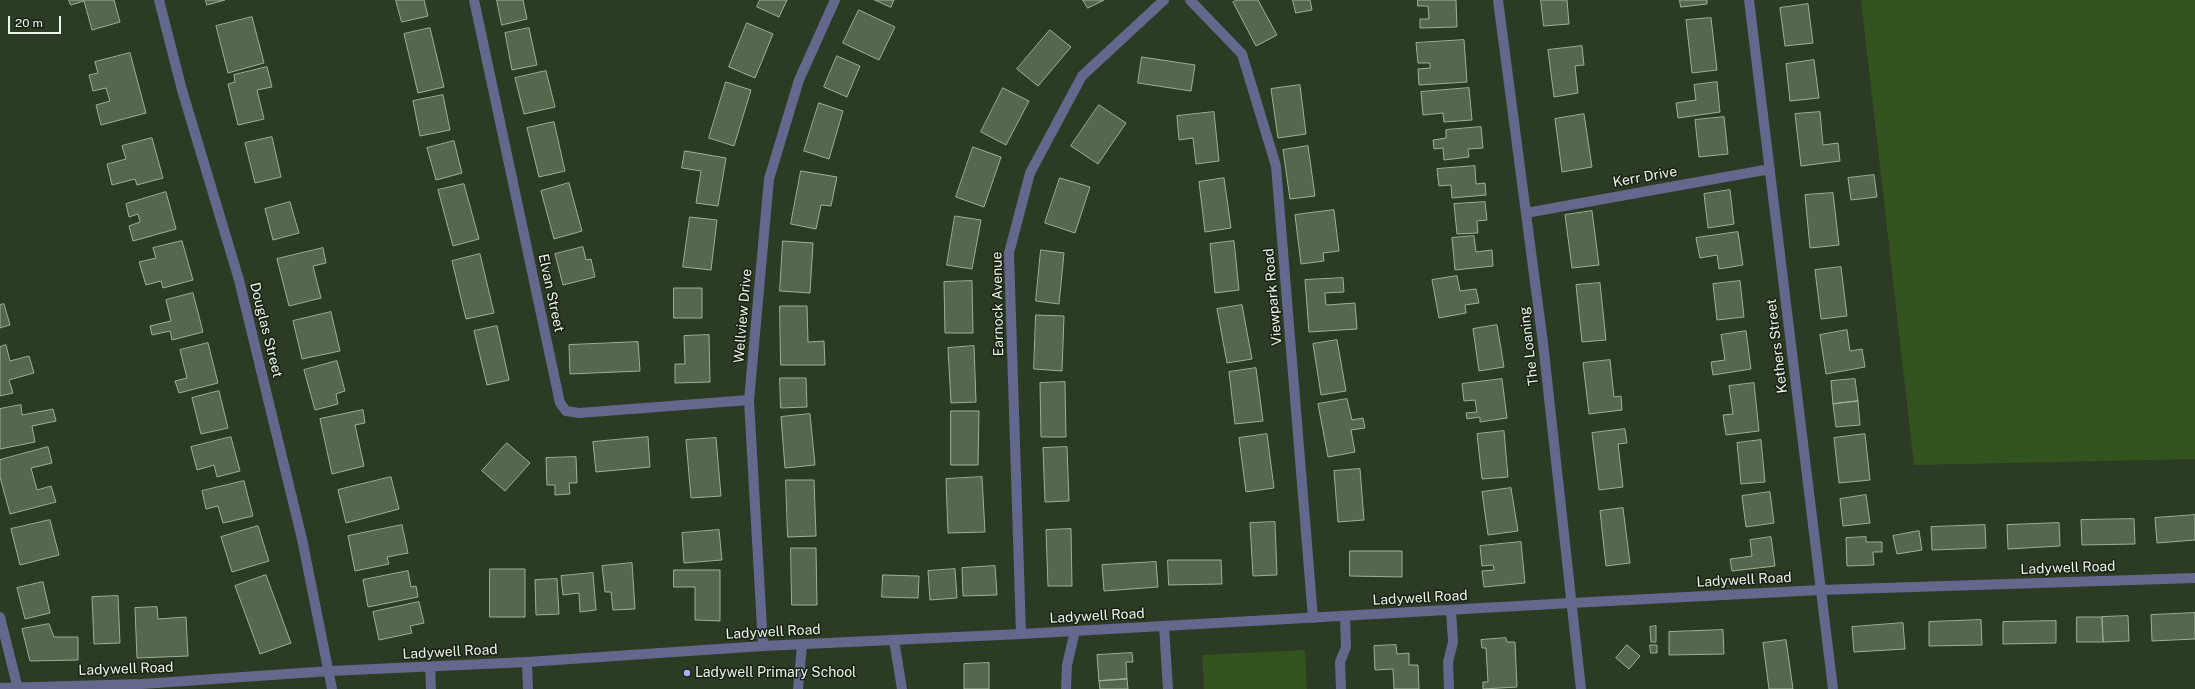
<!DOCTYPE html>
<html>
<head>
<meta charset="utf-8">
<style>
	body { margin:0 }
	#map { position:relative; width:2195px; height:689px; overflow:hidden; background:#2c3b24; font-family:"Public Sans",sans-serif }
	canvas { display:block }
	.scale { position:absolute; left:8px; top:16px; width:53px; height:18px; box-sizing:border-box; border:2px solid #ecf6e7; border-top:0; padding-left:5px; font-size:12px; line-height:14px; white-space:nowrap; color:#ecf6e7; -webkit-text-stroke:3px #192015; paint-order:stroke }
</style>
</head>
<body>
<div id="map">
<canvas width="2195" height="689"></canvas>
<div class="scale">20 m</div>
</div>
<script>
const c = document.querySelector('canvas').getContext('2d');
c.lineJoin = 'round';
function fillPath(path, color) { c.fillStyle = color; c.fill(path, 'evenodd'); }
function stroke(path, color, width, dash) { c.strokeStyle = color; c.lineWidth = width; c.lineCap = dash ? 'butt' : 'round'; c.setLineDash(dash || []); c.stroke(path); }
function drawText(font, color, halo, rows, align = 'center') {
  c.font = font + ' "Public Sans",sans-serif'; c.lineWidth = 3; c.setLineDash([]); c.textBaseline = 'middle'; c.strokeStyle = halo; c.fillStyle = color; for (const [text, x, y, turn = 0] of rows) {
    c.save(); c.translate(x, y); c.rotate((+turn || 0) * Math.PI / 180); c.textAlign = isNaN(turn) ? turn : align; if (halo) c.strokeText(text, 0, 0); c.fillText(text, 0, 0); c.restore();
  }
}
fillPath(new Path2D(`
	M1861,0H2195V459L1914,465Z
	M1305,650L1307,689H1204L1202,655Z`), '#34541f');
const building = new Path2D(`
	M69,0H114L120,22L92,30L84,1L71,5Z
	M206,0H225L207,5Z
	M396,0H424L428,16L402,22Z
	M497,0H523L527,19L502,25Z
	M760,0H787L779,17L757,7Z
	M875,0H894L891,7Z
	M1083,0H1104L1088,8Z
	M1238,0H1258L1277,35L1256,46L1233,2Z
	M1293,0H1310L1312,10L1296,13Z
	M1418,0H1456L1457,27L1420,28V19H1429L1428,6H1418Z
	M1541,0H1567L1569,24L1544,26Z
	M1680,0H1707V4L1681,7Z
	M1808,4L1813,43L1785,46L1780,8Z
	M859,10L895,27L879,60L843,43Z
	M252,17L264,63L228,73L216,26Z
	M1711,18L1717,70L1692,73L1686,20Z
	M747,23L773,34L755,78L729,67Z
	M430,28L444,87L418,93L404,34Z
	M529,28L537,65L512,70L505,33Z
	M1050,30L1071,47L1038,86L1017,69Z
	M1464,40L1467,82L1419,85L1418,69L1430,68V63H1418L1416,43Z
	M1582,46L1584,65L1575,66L1578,93L1554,97L1548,50Z
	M130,53L146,113L101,125L96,105L110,101L106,88L93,91L89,75L98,73L95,62Z
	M837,56L860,66L847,97L824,87Z
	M1142,57L1195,65L1191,91L1138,83Z
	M1814,60L1819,98L1790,101L1786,64Z
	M267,67L272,87L257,90L264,119L238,125L228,84L235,82L234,75Z
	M546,71L555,107L524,114L515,78Z
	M726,82L751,90L734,146L709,138Z
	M1717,82L1720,112L1678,118L1676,103L1696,100L1694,85Z
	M1300,85L1306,134L1278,138L1271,89Z
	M1003,88L1029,101L1006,145L981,132Z
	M1469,88L1472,120L1444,122L1443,113L1423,115L1421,92Z
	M443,95L450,130L420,136L413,101Z
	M819,103L843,111L829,159L804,151Z
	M1099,105L1126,123L1098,164L1071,146Z
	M1214,112L1219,161L1196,164L1193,138L1179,140L1177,116Z
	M1820,112L1823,145L1838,143L1840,161L1801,166L1795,114Z
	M1584,114L1592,167L1562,172L1555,119Z
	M1724,117L1728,154L1699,157L1695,120Z
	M554,122L565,171L539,177L527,128Z
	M1481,127L1483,148L1468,149L1469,157L1444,160L1443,148L1434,149L1433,140L1446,138V130Z
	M272,137L281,177L255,183L245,143Z
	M152,138L163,178L137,185L135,179L112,185L107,164L126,159L122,146Z
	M454,141L462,173L436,180L427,148Z
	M1308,146L1315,196L1290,199L1283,150Z
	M973,147L1001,157L984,207L956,197Z
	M685,151L726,158L718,206L696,203L701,171L682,168Z
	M1475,166L1476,184L1485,183L1486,195L1452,198L1451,185L1439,186L1437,169Z
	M801,171L837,177L831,206L821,205L816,229L791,224Z
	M1874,175L1877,197L1851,200L1848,178Z
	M1060,178L1090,187L1075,233L1045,223Z
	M1224,178L1231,228L1205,232L1199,182Z
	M569,183L582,231L554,239L541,191Z
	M464,184L479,239L453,246L438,190Z
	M1730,190L1734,224L1708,228L1704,194Z
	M166,192L176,229L133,241L129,226L140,222L138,214L129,217L126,204Z
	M1833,193L1839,245L1810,248L1805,195Z
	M290,202L299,233L273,240L265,209Z
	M1485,202L1487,220L1477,221L1478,233L1457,234L1454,204Z
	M1334,210L1339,251L1323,253L1324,261L1301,264L1295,215Z
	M1592,211L1599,265L1572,268L1565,215Z
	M955,216L981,220L972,269L947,265Z
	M690,217L717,220L711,270L683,267Z
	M1738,232L1743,265L1719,269L1717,255L1700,258L1696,238Z
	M1474,236L1476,252L1492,250L1493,266L1455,270L1452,238Z
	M182,241L193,280L163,288L161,281L146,285L139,262L156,258L153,248Z
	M783,241L813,243L810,293L780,291Z
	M1234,241L1239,290L1215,293L1210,244Z
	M583,247L586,260L591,259L595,277L563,285L555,254Z
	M323,248L326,263L313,266L321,298L289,306L277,259Z
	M1041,250L1064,253L1059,304L1036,301Z
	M480,254L494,313L466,319L452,261Z
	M1841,267L1847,316L1821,319L1815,270Z
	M1457,276L1460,291L1476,289L1479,303L1465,305L1466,313L1439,318L1432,280Z
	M1343,278L1344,292L1325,293L1326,305L1355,303L1357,329L1309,332L1305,280Z
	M972,281L973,333H945L944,282Z
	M1740,281L1744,317L1717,320L1713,284Z
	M1600,283L1606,340L1582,342L1576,285Z
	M674,288H702V318H674Z
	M193,293L203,332L172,340L170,331L152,335L150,326L171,321L166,300Z
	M4,304L10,325L0,328V305Z
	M1242,305L1252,359L1227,363L1217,309Z
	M780,306H807L808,342L824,341L825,365H781Z
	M331,312L340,351L302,359L293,321Z
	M1036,315L1064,316L1062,371L1034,369Z
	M1497,325L1504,367L1479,371L1473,329Z
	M497,326L509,380L487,385L474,331Z
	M1847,330L1850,351L1862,349L1865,367L1826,374L1820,335Z
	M1746,331L1751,369L1713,375L1711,362L1725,360L1721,335Z
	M709,335L710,382L675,383V364H685L684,336Z
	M1337,340L1346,391L1321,395L1313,344Z
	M638,342L640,371L570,374L569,345Z
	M208,343L218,383L179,393L175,381L187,378L180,350Z
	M6,345L10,361L29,356L34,373L9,380L13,393L0,396V347Z
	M974,346L976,402L951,403L948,348Z
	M1610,360L1614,397L1621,396L1622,410L1589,414L1583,363Z
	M337,361L345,391L336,394L338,404L315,410L304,370Z
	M1256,368L1263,421L1235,424L1229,372Z
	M780,378H806L807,407L781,408Z
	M1502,379L1507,418L1480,422V417L1467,419L1466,413L1477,412L1475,400L1464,401L1462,384Z
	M1855,379L1858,401L1833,404L1831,381Z
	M1065,382L1066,437H1041L1040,383Z
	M1754,383L1759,431L1726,435L1723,415L1733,414L1729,386Z
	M219,391L228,428L201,434L192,398Z
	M1347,399L1352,420L1363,418L1365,428L1351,430L1355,452L1328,457L1318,404Z
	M1858,401L1860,425L1836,427L1833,404Z
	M21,405L22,415L53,409L56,421L32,426L35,442L0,449V409Z
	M363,410L365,423L355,425L364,466L332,474L320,419Z
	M951,411H979L978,465H951Z
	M810,414L815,465L785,468L781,417Z
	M1625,429L1627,443L1618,444L1623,487L1599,490L1592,433Z
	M1504,431L1508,477L1482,479L1477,434Z
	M1267,434L1274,488L1246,492L1239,438Z
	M1865,434L1870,480L1839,483L1834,438Z
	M231,437L240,471L217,477L214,465L197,470L191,447Z
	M648,437L650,467L596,472L593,442Z
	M716,438L721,496L691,498L686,440Z
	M1761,440L1765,482L1741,484L1737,443Z
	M507,443L530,463L505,491L482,471Z
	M48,447L52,463L31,468L37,490L51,486L56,502L10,514L0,477V460Z
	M1067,447L1069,501L1045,502L1043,448Z
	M576,457L577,483H569L570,494L555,495V485H547L546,458Z
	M1360,469L1364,520L1338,522L1334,471Z
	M391,477L399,509L346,523L338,490Z
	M982,477L985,532L948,533L946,479Z
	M786,480H814L816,536L788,537Z
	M244,481L253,516L223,523L218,506L206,509L202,491Z
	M1511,488L1518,531L1488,535L1482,492Z
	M1770,492L1774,523L1746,527L1742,496Z
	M1866,495L1870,523L1843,526L1840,499Z
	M1623,508L1630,563L1606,566L1600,511Z
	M2195,515V540L2157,543L2155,518Z
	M2134,519L2135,544L2082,545L2081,520Z
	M50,520L59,555L20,565L11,529Z
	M1275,522L1277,575L1253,576L1250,523Z
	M2059,523L2060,546L2008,549L2007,525Z
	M402,525L408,553L387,557L389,564L355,571L348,536Z
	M1985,525L1986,548L1932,550L1931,527Z
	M258,526L269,561L232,572L221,537Z
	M1071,529L1072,586H1048L1046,530Z
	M719,530L722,560L684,563L682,533Z
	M1919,531L1922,550L1897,554L1893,536Z
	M1771,537L1775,566L1732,571L1730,559L1752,556L1750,540Z
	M1866,537V542H1882V552H1873L1874,565L1847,566L1846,538Z
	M1521,542L1525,583L1484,587L1482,571L1494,570L1493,565L1482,566L1480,546Z
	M791,548H816L817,605H792Z
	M1350,551H1402V577L1350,576Z
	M1168,560H1221L1222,584L1169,585Z
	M1156,562L1158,587L1104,591L1102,565Z
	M632,563L635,609L613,610L611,592H605L602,566Z
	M995,566L997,595L963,596L962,568Z
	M490,569H525V617H490Z
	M955,569L957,598L930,600L928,571Z
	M674,570H720V621L695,620V587H674Z
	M408,571L411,587L416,586L418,597L368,607L363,580Z
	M593,573L596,610L580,612L579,593L563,595L561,576Z
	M266,575L291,643L260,654L235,586Z
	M883,575L919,576L918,598L882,597Z
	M557,579L559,614L536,615L535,580Z
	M43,582L50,613L25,619L17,588Z
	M118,596L120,643L94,644L92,597Z
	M419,602L424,623L410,626L412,633L379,640L373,612Z
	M157,607L158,619L186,617L188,656L137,658L135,608Z
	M2195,613V639L2152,641L2151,615Z
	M2128,616L2129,641L2103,642L2102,617Z
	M2077,617H2102L2103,642H2077Z
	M1981,620L1982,645L1929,646V622Z
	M2056,621V643L2003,644V622Z
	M1903,623L1905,649L1854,652L1852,627Z
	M49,624L54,637H78V660L30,661L22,629Z
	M1656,626V642H1651L1650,627Z
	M1723,630L1724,654L1669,655V632Z
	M1506,638L1507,642H1515L1517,687L1483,689V682H1488L1486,648H1482L1481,640Z
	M1786,640L1793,689H1769L1763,643Z
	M1396,645L1397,654L1409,653V665H1418L1419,689H1394L1393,669L1375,670L1374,646Z
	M1627,645L1640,656L1629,669L1616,658Z
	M1650,645H1657V653H1651Z
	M1132,653L1133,662H1126L1127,679L1099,681L1097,655Z
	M989,663V689H964V664Z
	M1127,679L1128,689H1100L1099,681Z`);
fillPath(building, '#57674e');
stroke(building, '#9eb095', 1);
stroke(new Path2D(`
	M527,662L528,689
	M430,667L431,689
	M798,689L802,645
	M1066,689L1067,665L1075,631
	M1341,689L1340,662L1346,647L1345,616`), '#65688d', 10);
stroke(new Path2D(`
	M159,0L182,90L239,280L302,539L332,689
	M474,0L560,403L566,411L579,413L749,400
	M1190,0L1242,54L1276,166L1313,618
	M1749,0L1833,689
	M1526,213L1770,169
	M0,617L18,689
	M1164,626L1168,689
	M1021,634L1009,253L1030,173L1082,76L1164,0
	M894,640L902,689
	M763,646L749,400L769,179L799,80L835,0
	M0,688L142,684L330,671L527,662L763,646L1021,634L1571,603L1820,590L2195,578
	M1449,689L1448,662L1453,642L1451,610`), '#65688d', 10);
stroke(new Path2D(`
	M1498,0L1543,343L1581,689`), '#65688d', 10);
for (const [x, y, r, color] of [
	[687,673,4,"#abaffb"]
]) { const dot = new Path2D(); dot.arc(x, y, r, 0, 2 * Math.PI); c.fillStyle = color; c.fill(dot); stroke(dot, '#192015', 1.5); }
drawText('14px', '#ecf6e7', '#192015', [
	["Kerr Drive",1645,177,-10],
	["Elvan Street",551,293,78],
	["Viewpark Road",1273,297,-95],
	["Earnock Avenue",998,304,-91],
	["Wellview Drive",743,316,-85],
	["Douglas Street",266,330,76],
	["The Loaning",1529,346,-97],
	["Kethers Street",1777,346,-97],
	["Ladywell Road",2068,568,-2],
	["Ladywell Road",1744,580,-3],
	["Ladywell Road",1420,598,-3],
	["Ladywell Road",1097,616,-3],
	["Ladywell Road",773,632,-3],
	["Ladywell Road",450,652,-3],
	["Ladywell Road",126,669,-2]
]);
drawText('14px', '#ecf6e7', '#192015', [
	["Ladywell Primary School",695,673]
], 'left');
</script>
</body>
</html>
